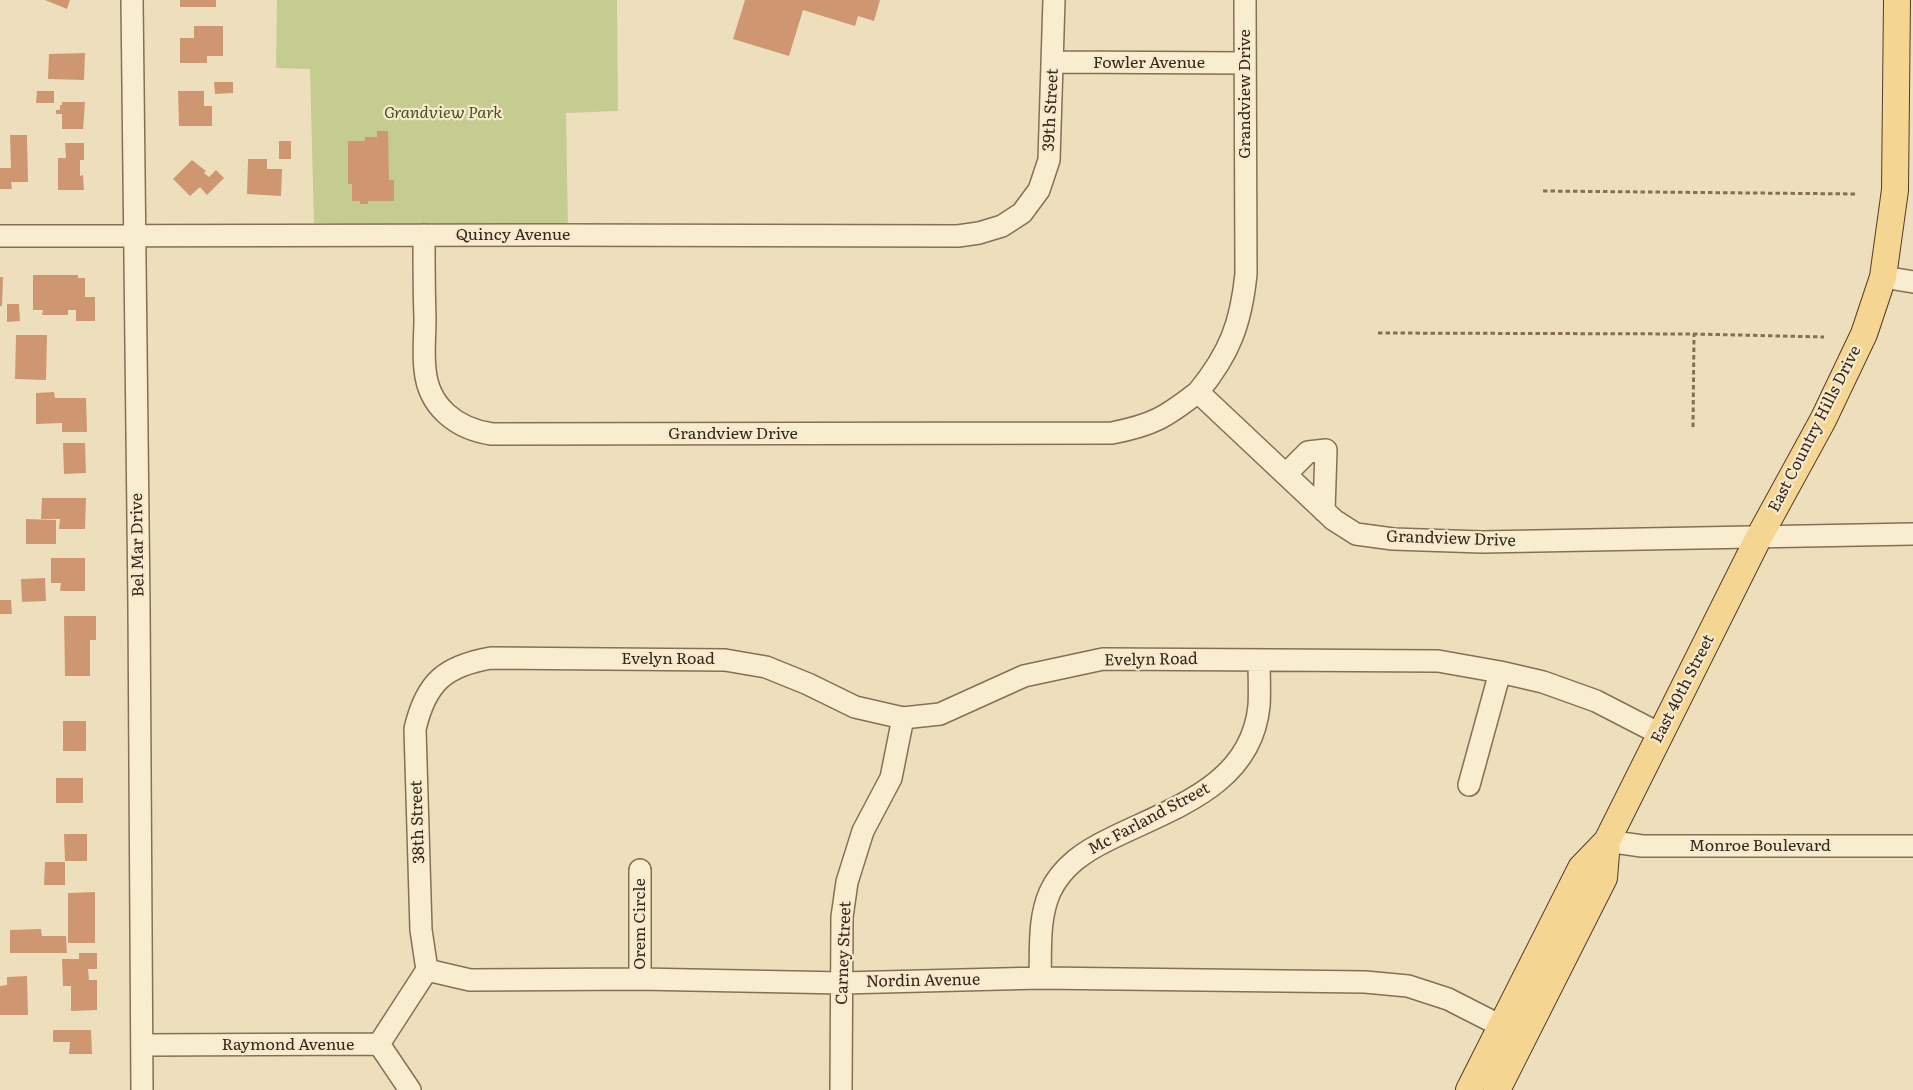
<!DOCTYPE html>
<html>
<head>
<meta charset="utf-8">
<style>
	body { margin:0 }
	canvas { display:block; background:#eedfbc }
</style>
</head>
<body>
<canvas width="1913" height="1090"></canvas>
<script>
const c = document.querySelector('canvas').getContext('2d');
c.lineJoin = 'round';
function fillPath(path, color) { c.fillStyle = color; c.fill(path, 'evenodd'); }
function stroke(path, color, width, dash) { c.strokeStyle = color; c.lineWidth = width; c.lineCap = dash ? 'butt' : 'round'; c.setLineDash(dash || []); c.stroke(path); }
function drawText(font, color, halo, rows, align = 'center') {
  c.font = font + ' Literata,serif'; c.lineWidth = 4.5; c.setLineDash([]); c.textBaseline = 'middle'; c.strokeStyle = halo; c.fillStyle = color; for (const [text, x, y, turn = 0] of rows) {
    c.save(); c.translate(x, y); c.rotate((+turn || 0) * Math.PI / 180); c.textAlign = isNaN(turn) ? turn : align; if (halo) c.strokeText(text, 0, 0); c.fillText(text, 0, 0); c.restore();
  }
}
fillPath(new Path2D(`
	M277,0H617L618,111L566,113L568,231L314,223L310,69L276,68Z`), '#c5cc90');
fillPath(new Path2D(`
	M45,0H70L67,9Z
	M180,0H216V7H180Z
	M745,0H880L874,21L858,16L855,26L803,10L789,56L733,39Z
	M194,26H223V56H207V63H180V38H194Z
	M85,53L84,80L48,79L49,54Z
	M214,82H233V93L215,94Z
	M37,91H54V103H36Z
	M178,91H204V106H212V126H179Z
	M62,102H85L83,129H62V114H56V110H60V105H62Z
	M377,131H388L389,180H394V201H368V204H360V201H352V184H348V141H365V137H377Z
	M10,135H27L28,182H11L12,189H0V168H11Z
	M279,141H291V159H279Z
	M65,143H84V160H80V176L83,175L84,190H58V158H66Z
	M248,159H267V169H282L281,196L247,194Z
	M192,160L206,171L204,173L209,177L216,170L224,178L207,195L200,187L190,196L173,179Z
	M33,275H78V278H85V297H95V321H76V310H68V315H42L43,310H33Z
	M0,277H3L2,306H0Z
	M7,304H19L20,321L7,322Z
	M16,335H47L46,380L15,379Z
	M54,392L55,398H86L87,432H62V423L36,424V393Z
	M63,443H85L86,473L64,474Z
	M42,498H86L85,529H59L60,519H41Z
	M26,519L56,520V544H26Z
	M51,558H85V591H60L61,583H51Z
	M45,578L46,601L22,602L21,579Z
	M0,600H11L12,614H0Z
	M64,616H96V640H90V676H65Z
	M63,721H86V751H63Z
	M56,778H83V803H56Z
	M64,834H87V861H65Z
	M45,862H65V885H44Z
	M95,892V943H68V893Z
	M41,929L42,936H66L67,953H10V930Z
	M79,953H97V969H88L89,980H97V1010L71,1011V986H63L62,959H79Z
	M27,976L28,1015H0V986L7,985V977Z
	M53,1030H91L92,1054H69L70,1042H53Z`), '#ce9771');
const minor = new Path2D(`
	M132,0L139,606L142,1090
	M1053,62L1245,63
	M424,235C424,263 424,291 425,318C425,335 423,353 425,369C428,407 457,429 492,434L1112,433C1153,425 1166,417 1198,392L1334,520L1356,534L1393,539L1482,542L1913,534
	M0,236L546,235L958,236L979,233L1002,226L1022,213L1039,190L1049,160L1054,0
	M1883,277L1913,282
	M1198,392C1230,353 1241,323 1246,274L1245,0
	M1286,474L1308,452L1326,450L1324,511
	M1469,785L1500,672
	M1607,841L1642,846H1913
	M640,870V979
	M427,970L421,930L415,729C426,682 445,666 491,658L725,660L766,667L808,684L855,707L903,718L940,714L1024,676L1103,659L1438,661L1500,672L1543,682L1596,701L1660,734
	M1040,978C1041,950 1038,919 1050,892C1062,866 1085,851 1110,839C1172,808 1251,786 1259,706C1260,691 1259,675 1259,660
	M379,1044L427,970L470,980L640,979L843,983L1040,978L1365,982L1408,986L1448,999L1501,1026
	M379,1044L410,1090
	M142,1045L379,1044
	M841,1090L842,917L847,882L863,831L891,778L903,718`);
const major = new Path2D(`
	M1469,1090L1581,868L1607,841L1759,537L1823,420L1864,334L1883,277L1895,190L1897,0
	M1497,1090L1604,878L1607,841`);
stroke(minor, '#866f55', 24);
stroke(major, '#533d2a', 28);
stroke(new Path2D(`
	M1543,191L1857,194
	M1378,333L1694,334L1824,337
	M1693,427L1694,334`), '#866f55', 3, [4.5, 3]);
stroke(minor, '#f9edcf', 21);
stroke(major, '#f4d591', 26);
drawText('16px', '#35271b', '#f6e9cc', [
	["Fowler Avenue",1149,63],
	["Grandview Drive",1245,94,-90],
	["39th Street",1051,110,-87],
	["Quincy Avenue",513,235],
	["East Country Hills Drive",1815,429,-63],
	["Grandview Drive",733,434],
	["Grandview Drive",1451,539,2],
	["Bel Mar Drive",138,545,-91],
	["Evelyn Road",668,659],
	["Evelyn Road",1151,660,-1],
	["East 40th Street",1683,689,-63],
	["Mc Farland Street",1149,819,-28],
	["38th Street",418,822,-92],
	["Monroe Boulevard",1760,846],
	["Orem Circle",640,924,-90],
	["Carney Street",844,953,-88],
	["Nordin Avenue",923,981,-1],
	["Raymond Avenue",288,1045]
]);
drawText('italic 16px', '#465221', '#f6e9cc', [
	["Grandview Park",443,113]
]);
</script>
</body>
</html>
